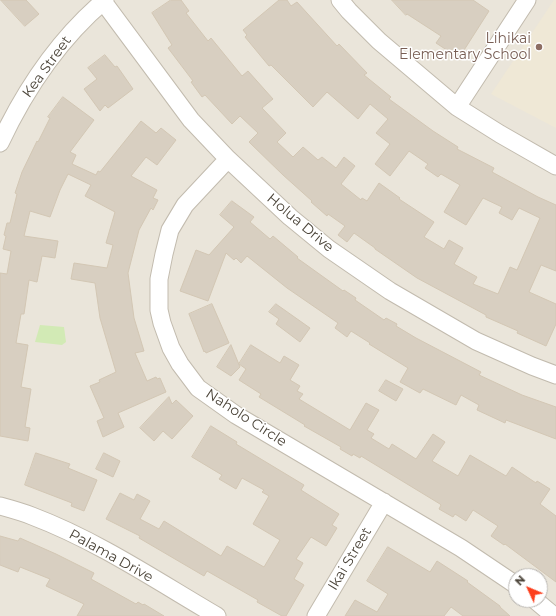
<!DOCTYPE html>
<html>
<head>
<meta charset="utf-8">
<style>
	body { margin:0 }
	#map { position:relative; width:556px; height:616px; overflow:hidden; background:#f6f3ec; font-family:Montserrat,sans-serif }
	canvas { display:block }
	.north { position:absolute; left:508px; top:568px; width:40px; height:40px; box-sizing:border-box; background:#fff; border:1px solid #b7b4b0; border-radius:50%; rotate:314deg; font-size:11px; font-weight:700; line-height:16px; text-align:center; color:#4b4439 }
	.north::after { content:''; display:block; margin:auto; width:14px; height:18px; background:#fc3f1d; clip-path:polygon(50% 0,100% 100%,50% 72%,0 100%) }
</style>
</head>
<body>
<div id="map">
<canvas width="556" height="616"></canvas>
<div class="north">N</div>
</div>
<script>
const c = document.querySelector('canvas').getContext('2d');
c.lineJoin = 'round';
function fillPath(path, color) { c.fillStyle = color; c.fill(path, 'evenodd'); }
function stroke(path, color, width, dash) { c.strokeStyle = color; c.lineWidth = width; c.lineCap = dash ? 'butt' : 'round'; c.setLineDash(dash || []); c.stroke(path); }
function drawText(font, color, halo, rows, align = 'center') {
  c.font = font + ' Montserrat,sans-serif'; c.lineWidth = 3; c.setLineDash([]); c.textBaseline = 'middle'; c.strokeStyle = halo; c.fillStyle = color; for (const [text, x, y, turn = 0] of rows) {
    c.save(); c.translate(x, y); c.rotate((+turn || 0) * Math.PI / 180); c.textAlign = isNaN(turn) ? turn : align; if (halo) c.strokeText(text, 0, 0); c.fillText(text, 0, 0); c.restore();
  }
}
fillPath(new Path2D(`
	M0,0H556V616H0ZM516,576H540V600H516Z`), '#eae5da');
fillPath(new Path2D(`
	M554,0H556V128L491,94Z`), '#efe8d6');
fillPath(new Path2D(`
	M40,325L64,327L66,342L62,345L35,342Z`), '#d2eab5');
const building = new Path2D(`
	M1,0H26L39,14L25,26Z
	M171,0H181L189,11L186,13L208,41L211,38L242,76L248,71L273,99L262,108L286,133L277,142L293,157L303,147L318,160L322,157L336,168L344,157L355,166L341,184L361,200L362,198L367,201L379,183L400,198L399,199L434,222L424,237L444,249L449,240L463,248L454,264L477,277L473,284L498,294L510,267L517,270L540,218L519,208L512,220L499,213L502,207L483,198L466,225L444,212L460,185L441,174L438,177L425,168L428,164L409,151L390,176L375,164L390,144L376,133L388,119L370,104L358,119L327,92L313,107L271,65L269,66L245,37L247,35L243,30L279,0H287L291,6L297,2L337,46L339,44L367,73L364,75L391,97L389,99L433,131L458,147L457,149L494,168L492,172L538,197L556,205V271L541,265L529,292L556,304V324L546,346L517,333L518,331L486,317V315L417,278L375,249V248L354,233L347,242L338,235L345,226L328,214L327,216L311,202L312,201L283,175L249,142L258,133L240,116L232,124L205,95L202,97L191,82L193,81L168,48L172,45L152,13Z
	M392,0H473L489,11L459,58L436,43L441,36L407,14L406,15Z
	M105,55L115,67L117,66L133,89L108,108L105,105L100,111L84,89L97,79L88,68Z
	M63,97L94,120L70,152L76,155L72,164L96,175L98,171L100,172L141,121L156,133L161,128L176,140L157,165L146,157L131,176L157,190L153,198L158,200L153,210L151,208L139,230L128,273L134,318L144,351L135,353L147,381L156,377L157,379L160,378L166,392L118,413L124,427L103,437L97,421L104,418L90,386L100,382L99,380L116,372L100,318L95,283L71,279L74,263L107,268L113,245L106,243L115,212L85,196L91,185L68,174L60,190L50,217L30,211L24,236L58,241L55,258L42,256L37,282L29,280L24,314H21L16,343L28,345L21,387L31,389L25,427L30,428L28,441L0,436V273L7,274L11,251L3,249L6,236L4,235L7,223H10L17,194L15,193L22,172L37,141L38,142L50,118L48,117Z
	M232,201L254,217L250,222L270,239L273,236L298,257L297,258L343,291L344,290L356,298L355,300L384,320L386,318L397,324L396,326L416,338L481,372L479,375L522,395L556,407V439L506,420L505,423L477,410L479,405L461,395L456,405L423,389L420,393L400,382L408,368L369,344L370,343L351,331L347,337L335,328L338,323L287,288L247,256L241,263L236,258L234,260L226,253L208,301L180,291L196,250L209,255L234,227L220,215Z
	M212,304L229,343L206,353L205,351L204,352L189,314Z
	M276,304L310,328L300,342L276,324L279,319L269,312Z
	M231,345L240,367L231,376L217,367Z
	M251,345L280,363L284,356L299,365L290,380L300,386L297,391L303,394L299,399L350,430L366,403L379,410L367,430L374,434L371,438L389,449L392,444L416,459L433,434L445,442L432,461L458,476L470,455L506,476L512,467L536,483L537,481L550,489L540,504L556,516V582L505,544L504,545L491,536L498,526L473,510L466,521L455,514L453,517L439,509L441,505L440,504L361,456L360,458L353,454L352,456L340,449L341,447L304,426L305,425L259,397L261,394L239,380L246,369L239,364Z
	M386,380L403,389L396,401L379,391Z
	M169,397L172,404L176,400L193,416L172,439L163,431L154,441L140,428Z
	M211,426L237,442L236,444L304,485L301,490L339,514L332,525L337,528L326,546L311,537L296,559L303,563L294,579L304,585L286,616H282L257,602L258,600L207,571L204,576L139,538L140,536L106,519L120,493L134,500L137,494L150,501L140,519L159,529L164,521L221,556L227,546L264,567L280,540L253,524L269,496L262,492L264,490L242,478L236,489L219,479L222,475L192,457Z
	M36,453L70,464L68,468L97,480L84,511L71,506L72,503L25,485Z
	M104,453L120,461L113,477L96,469Z
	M0,536L18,541L20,538L56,554L94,573L91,579L136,604L138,602L143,605L144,604L164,616H77L84,604L46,586L50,579L20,567L18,572L0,565Z
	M388,547L430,572L437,561L468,581L467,582L500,606V607L510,616H463L451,607L444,616H345L355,600L377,612L388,594L367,581Z`);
fillPath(building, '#d8cfc1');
stroke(building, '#d3c7b4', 1);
const minor = new Path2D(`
	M102,0L191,120L228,159L290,217L329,249L390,291L476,341L532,366L556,375
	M340,0L349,11L379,41L457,107L500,134L556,166
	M457,107L527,0
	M0,143C25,90 60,38 105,0
	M228,159L185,205L170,230L164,254L159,279V310L162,323L171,348L180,364L198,388L236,415L461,548L516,585
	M0,506C11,509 22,512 32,516C98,541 157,581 217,616
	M535,600L554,616
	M316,616L384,502`);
stroke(minor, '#c2bbae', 19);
stroke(minor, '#fff', 17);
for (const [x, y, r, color] of [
	[539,47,4,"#8d6e63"]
]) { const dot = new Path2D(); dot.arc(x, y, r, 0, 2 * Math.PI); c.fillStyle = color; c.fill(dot); stroke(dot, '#fff', 1.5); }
drawText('14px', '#785e54', '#fff', [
	["Lihikai",531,39],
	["Elementary School",531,55]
], 'right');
drawText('14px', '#4b4439', '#fff', [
	["Kea Street",47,67,-54],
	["Holua Drive",300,223,40],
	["Naholo Circle",246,418,33],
	["Palama Drive",111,556,29],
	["Ikai Street",350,559,-59]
]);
</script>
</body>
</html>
